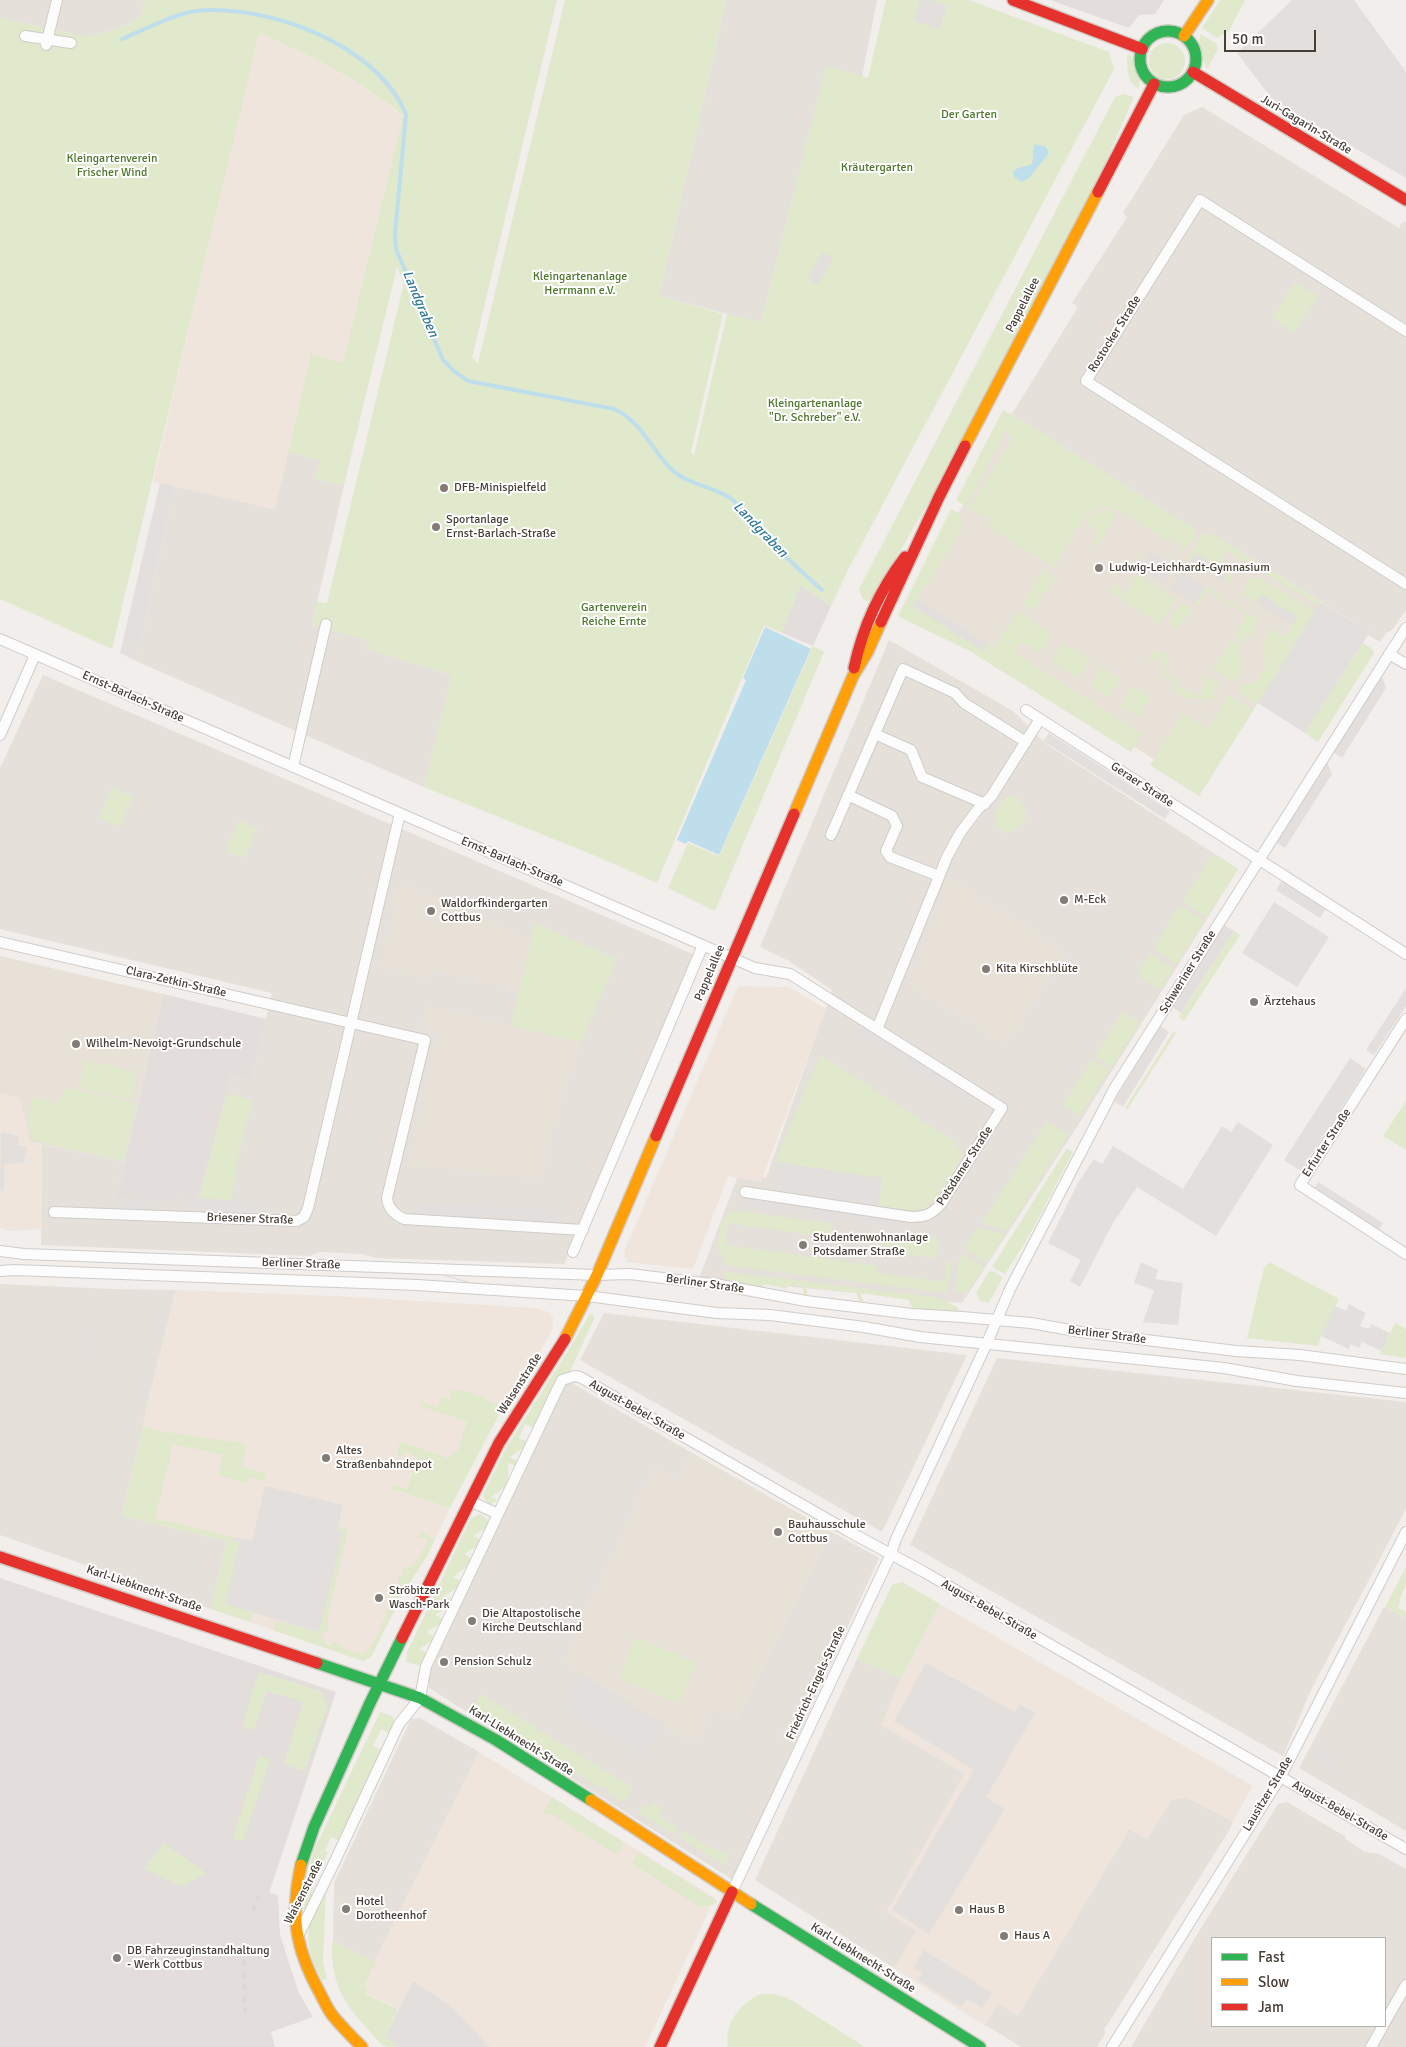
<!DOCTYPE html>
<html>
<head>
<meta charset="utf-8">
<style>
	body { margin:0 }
	#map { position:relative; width:1406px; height:2047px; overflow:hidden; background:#f1eeeb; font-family:Signika,sans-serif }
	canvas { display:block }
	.legend { position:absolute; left:1211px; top:1937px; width:175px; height:90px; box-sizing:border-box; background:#fff; border:1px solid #b5b2af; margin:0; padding:6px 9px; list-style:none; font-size:15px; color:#473f37 }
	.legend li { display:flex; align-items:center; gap:10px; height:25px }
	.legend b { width:25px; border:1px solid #b5b2af }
	.scale { position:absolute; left:1224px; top:30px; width:92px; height:22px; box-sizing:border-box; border:2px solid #473f37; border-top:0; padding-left:6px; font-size:15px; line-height:18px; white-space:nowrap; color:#473f37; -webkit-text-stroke:4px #fff; paint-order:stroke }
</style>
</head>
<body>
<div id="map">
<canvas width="1406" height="2047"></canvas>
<ul class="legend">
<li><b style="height:6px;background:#30b455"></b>Fast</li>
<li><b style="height:6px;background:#ff9f0a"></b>Slow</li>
<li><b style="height:6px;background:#e5322d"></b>Jam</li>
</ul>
<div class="scale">50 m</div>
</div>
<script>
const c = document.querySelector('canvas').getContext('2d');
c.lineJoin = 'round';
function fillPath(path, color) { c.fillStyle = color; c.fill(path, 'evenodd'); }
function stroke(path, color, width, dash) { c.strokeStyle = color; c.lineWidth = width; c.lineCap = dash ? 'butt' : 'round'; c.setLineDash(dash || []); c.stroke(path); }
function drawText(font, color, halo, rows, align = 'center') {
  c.font = font + ' Signika,sans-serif'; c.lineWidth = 4; c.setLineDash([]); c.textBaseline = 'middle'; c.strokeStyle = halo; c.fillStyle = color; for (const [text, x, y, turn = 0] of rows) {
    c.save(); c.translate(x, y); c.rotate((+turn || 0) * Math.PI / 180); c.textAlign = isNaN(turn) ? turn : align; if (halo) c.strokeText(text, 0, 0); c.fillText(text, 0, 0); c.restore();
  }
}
fillPath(new Path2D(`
	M0,0H145L141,16L125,26L87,37L0,18Z
	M726,0H877L862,77L826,67L761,323L659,296Z
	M1202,107L1399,228L1403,221L1406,223V610L1392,630L1386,633L1380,642L1368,635L1370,632L1214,535H1203L1012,414L1078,307L1072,303L1127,217L1123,213L1184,115Z
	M288,452L320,460L315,479L344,485L312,625L369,640L367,649L452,675L424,787L136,661L175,486L274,509Z
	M889,640L1013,711L1046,744L1238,869L1078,1125L962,1303L699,1278L740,1171L766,1178L832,990L789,961L760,947Z
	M43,675L695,955L564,1264L375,1258L363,1254L320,1252L309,1256L41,1245L42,1145L124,1162L116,1198L174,1200V1193L198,1197L230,1074L251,1079L272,993L0,929V768Z
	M0,1284L112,1289L176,1290L151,1390L122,1516L227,1541L211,1609L0,1535Z
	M604,1313L967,1355L882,1532L580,1360Z
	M997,1358L1406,1402V1509L1311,1690L1283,1756L910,1545Z
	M564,1382H570L692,1453L676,1480L654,1470L565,1663L680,1734L695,1741L712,1708L736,1720L830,1531L879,1558L733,1880L429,1688L427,1670Z
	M1384,1607L1406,1618V1831L1299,1768Z
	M857,1659L901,1679L882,1725L965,1774L887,1912L917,1931L894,1968L755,1880Z
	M420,1718L479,1752L375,1962L333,1941L334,1883L411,1719Z
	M1186,1797L1233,1821L1230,1829L1104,2030L1106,2032L1097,2047H1021L989,2027L985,2026L998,2003L1018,2015L1129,1829L1147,1839L1171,1800Z
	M1287,1802L1346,1837L1345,1839L1365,1852L1379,1854L1406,1869V2047H1131L1193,1941L1278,1804ZM1212,1938H1385V2026H1212Z`), '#e5e0d9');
fillPath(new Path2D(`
	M258,32L312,57L360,84L403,115L343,363L311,355L275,509L153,482Z
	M738,986L789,987L826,1009L761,1182L728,1176L693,1269L627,1262L624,1252Z
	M0,1093L20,1098L30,1142L42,1145L41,1229L10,1231L0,1228Z
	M176,1290L335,1296L536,1308L548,1312L553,1317V1326L550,1335L503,1407L472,1392L451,1391L449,1400L438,1408L423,1402L420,1406L467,1422L457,1451L448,1458L400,1441L405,1452L417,1456L407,1489L391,1484L390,1488L450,1508L427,1556L403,1593L371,1657L363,1661L211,1609L227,1541L122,1516L151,1390Z
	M940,1604L1253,1786L1233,1821L1186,1797L1171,1800L1147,1839L1129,1829L1018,2015L998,2003L985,2026L894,1968L917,1931L887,1912L965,1774L881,1725L901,1679Z
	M479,1752L715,1898L645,2047H490L450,2005L413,1981L399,2009L360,1990Z`), '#f0e5dc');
fillPath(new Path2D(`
	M1050,0H1164L1155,14L1139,15L1129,28Z
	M800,585L831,606L813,646L782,633Z
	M163,994L266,1019L251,1079L230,1075L198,1198L175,1193L174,1201L116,1198Z
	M0,1578L336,1692L269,1893L278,1895L280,1935L299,1993L313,2017L271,2032L275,2047H0Z`), '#e3dedb');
fillPath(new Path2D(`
	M1010,413L1203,535H1214L1321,602L1203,790L1015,672L1011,677L970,651L904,619Z
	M951,878L1066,953L1006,1045L911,984Z
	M401,882L533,940L520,990L433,970L430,979L382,968Z
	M0,956L163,994L124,1162L30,1142L20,1098L0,1093Z
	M426,1006L581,1042L557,1111L541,1179L411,1164L440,1034L420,1029Z
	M692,1453L830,1531L736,1720L711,1709L695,1742L680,1734L564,1663L654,1469L676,1480Z`), '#e7e1d7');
fillPath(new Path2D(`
	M145,0H557L472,358L478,363L565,0H726L659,296L723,314L691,452L694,455L727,314L761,322L826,66L868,78L886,0H969L1109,52L1114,69L849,568L831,606L800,586L782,633L764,625L657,883L596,856L424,787L452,675L367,649L369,640L312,625L317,602L327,603L404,283L397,267L344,485L315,479L320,460L288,452L311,354L343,363L403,115L360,84L312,57L259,33L112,649L0,599V18L87,37L125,26L141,16Z
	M1220,0H1245L1229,31L1217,38L1202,28Z
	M1200,34L1216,43L1218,49L1207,69L1199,50Z
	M1149 61a18 18 0 1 1 36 0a18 18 0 1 1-36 0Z
	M1129,54C1137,62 1143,79 1138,89C1127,81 1127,69 1127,57Z
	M1123,94L1134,97L1104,166L933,495L871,600L867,601L862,598L859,589L1115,97Z
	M1295,282L1318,296L1294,333L1272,318Z
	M1003,410L1041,432L1197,531L1181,555L1178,553L1183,545L1170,537L1167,541C1146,528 1107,491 1086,516L1055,564L1058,567L1056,569L988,526L992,519L986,516L985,518L956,500ZM1005,432L1013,437L971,506L968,504Z
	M951,509L959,513L963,528L913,606L983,651L987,644L994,648L1018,612L1051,635L1040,653L1021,641L1014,652L1142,735L1131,752L970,651L898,616Z
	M1110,510L1115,512L1114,514L1116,516L1097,547L1092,544L1099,532L1086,523C1093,513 1098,509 1110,510Z
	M1202,534L1214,535L1321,602L1319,605L1227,551L1218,565L1234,575L1230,582L1226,583L1223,581L1228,574L1196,553L1190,561L1187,559Z
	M1044,570L1056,578L1034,610L1021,605Z
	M1137,575L1176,600L1160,624L1109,591L1113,583L1122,589L1120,592L1124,595Z
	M1249,578H1258L1266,582L1315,612L1258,704L1237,691C1245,682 1257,686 1263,668C1269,652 1254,644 1273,629L1285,637L1297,617L1261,594L1256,602L1244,595L1243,590Z
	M1206,587L1257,619C1259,632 1250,633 1242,642L1233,636L1246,615L1208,591L1198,606L1195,604Z
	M1181,603L1191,609L1178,630L1168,623Z
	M1231,640L1240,646C1240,659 1245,674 1231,681L1212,669Z
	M1063,643L1090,660L1078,678L1051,661Z
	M1363,643L1372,649L1374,653L1318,742L1305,733Z
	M813,646L824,652L715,911L668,888L688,843L719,856Z
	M1158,651L1168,655V664L1165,671L1178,682L1176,686L1179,688L1181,686C1186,693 1193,696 1202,693L1199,690L1208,676L1220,684L1214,690V699H1189L1179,694L1172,686L1174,682L1167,678L1162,672L1164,668L1161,664L1163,658H1155L1152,661L1148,659L1152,652Z
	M1102,667L1120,679L1108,698L1090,686Z
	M1132,686L1150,698L1138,717L1120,706Z
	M1229,695L1253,711L1199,796L1150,765L1183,713L1207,729Z
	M112,788L133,797L119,827L99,818Z
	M1013,795C1033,809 1029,826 1007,833L996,826L994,816L1004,799Z
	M239,820L257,828L245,857L226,852Z
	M1211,856H1217L1238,869L1207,917L1183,902Z
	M1180,905L1205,921L1177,964L1153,949Z
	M535,923L617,959L581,1042L511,1026Z
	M1234,931L1240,935L1184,1021L1179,1017Z
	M1150,954L1174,969L1161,990L1137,975Z
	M1123,1012L1140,1022L1112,1067L1095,1056Z
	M1173,1032L1176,1033L1127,1110L1125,1108Z
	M820,1055L951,1139L963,1154C953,1171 936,1211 913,1210C901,1210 889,1207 878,1206L882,1178L775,1162Z
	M85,1060L137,1072L131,1099L79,1088Z
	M1092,1060L1109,1070L1080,1116L1063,1105Z
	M65,1088L136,1103L124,1161L32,1140L27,1123L32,1098L57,1103L62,1098Z
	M227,1094L252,1100L240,1148L231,1200L199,1198Z
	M1406,1101V1150L1383,1136Z
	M1047,1121L1068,1135L1007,1231L982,1223Z
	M1067,1148L1073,1152L1028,1238L1005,1274L992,1267Z
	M730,1210L833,1224L831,1238L728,1223L725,1245L878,1266V1273L944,1282L947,1260L952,1262L948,1293L725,1265V1259L717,1248L721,1224Z
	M978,1227L1005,1235L987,1263L964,1248Z
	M872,1233L899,1237L900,1233L936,1238L938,1241L936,1258L880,1251L881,1244L871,1242Z
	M962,1254L984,1267L967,1293L955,1291L959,1259Z
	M1271,1263L1339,1299L1321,1336L1318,1346L1247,1338L1264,1268L1267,1264Z
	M990,1270L1003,1277L989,1303L980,1301L976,1293Z
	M724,1272L940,1298L958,1308L959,1312L913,1309L909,1300L860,1293L864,1303H860L856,1293L806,1287L808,1297H805L802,1286L786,1285L787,1289L765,1284L761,1288L723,1279Z
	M591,1314L594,1316V1319L569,1373L534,1428L525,1424L519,1438L528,1442L525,1447L510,1457L518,1462L516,1466L508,1463C509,1484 509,1485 491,1497L498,1500L491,1504L486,1501L483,1495L506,1448L570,1348L588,1317Z
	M1395,1323L1406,1329V1358L1380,1354Z
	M451,1390L472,1392L503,1407L450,1508L390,1488L391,1484L407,1489L417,1457L405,1452L403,1456L397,1454L400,1441L448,1458L457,1451L467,1422L419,1406L423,1402L438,1408L442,1397L449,1399Z
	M143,1426L166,1432L247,1444L242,1467L266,1473L264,1481L249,1477L247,1483L218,1476L223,1455L173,1444L155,1518L233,1537V1540L240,1542L225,1604L248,1610L252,1614L251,1622L211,1609L227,1541L122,1516Z
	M480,1514L488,1520L489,1526L473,1536L482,1540L479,1545L464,1554L473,1559L471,1563L453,1577L462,1581L460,1586L444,1596L453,1600L451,1605L435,1615L444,1619L442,1623L427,1632L435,1637L434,1640L419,1649L427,1653L421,1666L406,1662L407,1652L471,1518Z
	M335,1527L344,1528L348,1531L328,1615V1631L321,1636L328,1646L335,1641L345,1649L363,1655C376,1648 397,1584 404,1567L414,1565L428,1540L425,1538H417L420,1533H423L435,1539L427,1556L403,1593L371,1657L363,1661L273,1630L276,1623L278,1621L319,1632L343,1531L334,1529Z
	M1406,1567V1586L1399,1600L1401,1601L1398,1608L1406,1612V1618L1385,1607Z
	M902,1582L940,1604L901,1679L857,1659L892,1585Z
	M636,1637L696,1663L679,1703L618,1678Z
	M259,1672L320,1691L328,1705L305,1771L284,1764L303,1702L267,1691L254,1730L242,1726Z
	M481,1694L633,1788L623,1802L607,1792L609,1789L602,1785L599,1787L473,1708Z
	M380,1712L392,1716L395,1722L389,1733L381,1729L373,1746L382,1750L339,1841L331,1837L325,1851L328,1852L314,1884L310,1902L305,1911L304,1910C304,1889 308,1870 314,1850Z
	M259,1756L270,1760L243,1841L233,1838Z
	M552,1797L623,1842L621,1851L617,1855L551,1814H543Z
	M653,1802L663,1808L658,1816L677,1828L674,1834L639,1813L643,1805L649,1808Z
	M683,1831L711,1849L713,1847L729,1855L725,1865L679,1837Z
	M164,1843L207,1874L181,1886L144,1869Z
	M639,1852L717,1901L716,1904L700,1907L632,1864Z
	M326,1886L323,1963L327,1978L322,1980C300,1938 307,1926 326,1886Z
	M332,1941L376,1962L364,1986L368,1988L366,1994L398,2009L386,2035L397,2047H387L381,2044C349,2008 330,1992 332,1941Z
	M761,1994H773L788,1998L865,2047H728C724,2023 740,2003 761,1994Z`), '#e1e9cd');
fillPath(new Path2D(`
	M920,0H930L947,6L940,29L913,21Z
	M1292,0H1354L1406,72V178L1273,100L1237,53Z
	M823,252L833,258L818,285L808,279Z
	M160,483L175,486L136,661L120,653Z
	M1151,552L1175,567L1164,584L1140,569Z
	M1195,553L1228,574L1223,582L1190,561Z
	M1181,571L1206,587L1195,604L1170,588Z
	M1261,594L1297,617L1292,625L1256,602Z
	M918,599L987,644L983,651L913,606Z
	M1321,602L1370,632L1305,733L1258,703Z
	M1382,676L1386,688L1342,758L1333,752Z
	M1049,733L1170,811L1165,819L1043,741Z
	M1327,762L1332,774L1285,848L1276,842Z
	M1282,880L1326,909L1320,918L1276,890Z
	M1274,902L1329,937L1297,987L1242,953Z
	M1224,925L1234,931L1181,1013L1172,1007Z
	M1406,988V1006L1374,1055L1366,1050Z
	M860,1024L976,1098L970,1106L855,1033Z
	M1160,1026L1169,1032L1123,1107L1114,1101Z
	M1350,1058L1366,1069L1301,1171L1284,1160Z
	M1238,1122L1273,1145L1216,1236L1137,1187L1113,1223L1080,1287L1070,1281L1081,1260L1048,1243L1078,1183L1094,1159L1102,1164L1113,1146L1183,1189L1222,1126L1231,1132Z
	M1,1132L19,1136L17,1145L27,1147L23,1163L4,1164V1191H0Z
	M775,1162L882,1178L878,1206L770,1189Z
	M1318,1182L1383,1223L1378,1231L1314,1190Z
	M175,1194L197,1199L264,1202V1213L195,1209L174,1202Z
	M749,1197L904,1218L903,1228L748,1207Z
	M114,1199L157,1201V1211L113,1208Z
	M414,1202L556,1210V1223L413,1216Z
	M1141,1262L1158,1270L1155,1279L1183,1283L1178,1325L1143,1322L1154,1290L1134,1283Z
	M1349,1304L1366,1313L1360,1326L1369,1329L1371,1324L1390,1333L1382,1351L1362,1342L1359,1348L1351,1344L1349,1349L1321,1336L1335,1306L1346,1311Z
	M86,1325L94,1328L87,1356L79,1354Z
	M265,1486L343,1505L338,1527L334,1528L343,1531L319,1632L225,1604L240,1542L232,1540L233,1537L252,1541Z
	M926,1663L1015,1712L1019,1704L1035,1713L986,1797L1005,1809L929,1934L892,1910L974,1770L894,1721Z
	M581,1673L664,1724L643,1759L560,1707Z
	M1315,1744L1341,1758L1334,1772L1308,1758Z
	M924,1950L992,1993L982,2008L967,1999L961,2007L918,1980L922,1973L913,1968Z
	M413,1981L450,2005L490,2047H397L386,2035Z`), '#e3dfdc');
fillPath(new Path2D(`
	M1035,144L1046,147L1049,153L1029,178L1022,182L1015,178L1013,173C1017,166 1024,167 1031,165C1035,158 1031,151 1035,144Z
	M765,627L811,649L719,855L688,841L686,844L677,840L746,680L743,678Z`), '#bedeec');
stroke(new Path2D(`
	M122,39C146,29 171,15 196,11C207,9 219,10 231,11C295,16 379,52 406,114L395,234L396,249L443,360L455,372L468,381L614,409C641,421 650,447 669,467C687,486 713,485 733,500L776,548L822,590`), '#bedeec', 4);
const street = new Path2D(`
	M25,36L71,43
	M46,45L57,0
	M1406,331L1200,200L1086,381L1406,584
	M0,639L755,968L790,974L1002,1108L941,1204C931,1215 925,1217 911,1217L745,1192
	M1389,654L1406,664
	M1026,710L1406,954
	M875,734L911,750L922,777L985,804
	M0,735L35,655
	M293,767L326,624
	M848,795L892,816L897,826L886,851L890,857L939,876
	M831,835L903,669L955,693L964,703L1026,742
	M0,942L425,1040L387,1198C388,1208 395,1215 404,1219L583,1230
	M1406,1019L1300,1185L1406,1254
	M877,1029L947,857L960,833L978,809L991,797L1040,719
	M54,1212L297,1221L304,1217L308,1208L400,813
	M0,1251L24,1254L597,1275L630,1274L720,1285L806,1301L912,1314L962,1317L1031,1323L1081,1332L1236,1351L1300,1355L1406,1369
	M573,1252L703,945
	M0,1271L14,1270L417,1285L587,1296L717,1313L770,1315L864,1327L920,1337L1224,1368L1297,1381L1406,1393
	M470,1501L498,1514
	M732,1892L891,1554L896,1539L987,1343L1010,1289L1114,1089L1406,628
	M298,1936L335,1861L399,1724L420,1698L426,1666L557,1390L562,1380L575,1376L580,1377L848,1531L924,1572L1406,1849
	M1385,2022L1406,1985
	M1112,2047L1281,1776L1406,1532
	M1371,2047L1383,2026`);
const fast = new Path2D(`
	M1140 59a28 28 0 1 1 56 0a28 28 0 1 1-56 0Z
	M317,1663L420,1698L496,1740L591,1800
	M301,1865L314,1827L370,1703L402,1638
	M751,1904L980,2047`);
const slow = new Path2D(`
	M1184,36L1208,0
	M965,446L1098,192
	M794,814L853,676L867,653L881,622
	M565,1339L597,1275L656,1136
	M591,1800L751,1904
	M301,1865C290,1915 295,1948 320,1993C324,2001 328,2010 333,2016C342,2027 352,2037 362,2047`);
const jam = new Path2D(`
	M1013,0L1142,49
	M1193,72L1406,200
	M1098,192L1154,84
	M881,622L939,497L965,446
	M854,668C863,626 879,591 905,557
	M656,1136L794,814
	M0,1557L317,1663
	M402,1638L499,1443L565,1339
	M660,2047L732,1892`);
stroke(street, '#cfccc9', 12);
stroke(fast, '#d0cac2', 14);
stroke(slow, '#d0cac2', 14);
stroke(jam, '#d0cac2', 14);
stroke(street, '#fdfcfc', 10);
stroke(fast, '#30b455', 11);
stroke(slow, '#ff9f0a', 11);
stroke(jam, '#e5322d', 11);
stroke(new Path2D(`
	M443,1275L468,1282`), '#d9d9d8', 1);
stroke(new Path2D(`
	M253,1911L258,1896
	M244,1960L245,2013`), '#d9d9d8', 4, [6, 6]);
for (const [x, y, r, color] of [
	[444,488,5,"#827c76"],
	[436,527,5,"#827c76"],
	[1099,568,5,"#827c76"],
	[1064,900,5,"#827c76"],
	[431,911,5,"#827c76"],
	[986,969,5,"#827c76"],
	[1254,1002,5,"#827c76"],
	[76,1044,5,"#827c76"],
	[803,1245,5,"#827c76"],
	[326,1458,5,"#827c76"],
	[778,1532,5,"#827c76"],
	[379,1598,5,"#827c76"],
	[472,1621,5,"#827c76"],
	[444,1662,5,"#827c76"],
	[346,1909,5,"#827c76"],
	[959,1910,5,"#827c76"],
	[1004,1936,5,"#827c76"],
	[117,1958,5,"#827c76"]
]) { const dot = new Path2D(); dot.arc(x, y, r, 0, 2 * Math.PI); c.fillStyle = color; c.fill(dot); stroke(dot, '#fff', 2); }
drawText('12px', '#4f762d', '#fff', [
	["Der Garten",969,115],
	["Kleingartenverein",112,159],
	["Frischer Wind",112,173],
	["Kräutergarten",877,168],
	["Kleingartenanlage",580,277],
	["Herrmann e.V.",580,291],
	["Kleingartenanlage",815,404],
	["\"Dr. Schreber\" e.V.",815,418],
	["Gartenverein",614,608],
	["Reiche Ernte",614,622]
]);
drawText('12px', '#473f37', '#fff', [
	["Juri-Gagarin-Straße",1306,125,31],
	["Pappelallee",1023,305,-63],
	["Rostocker Straße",1115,334,-58],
	["Ernst-Barlach-Straße",133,697,24],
	["Geraer Straße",1142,785,33],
	["Ernst-Barlach-Straße",512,862,23],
	["Schweriner Straße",1188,972,-58],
	["Pappelallee",710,973,-67],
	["Clara-Zetkin-Straße",176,982,13],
	["Erfurter Straße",1327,1143,-57],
	["Potsdamer Straße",965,1166,-57],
	["Briesener Straße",250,1219,2],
	["Berliner Straße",301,1264,2],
	["Berliner Straße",705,1284,8],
	["Berliner Straße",1107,1335,7],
	["Waisenstraße",520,1384,-57],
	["August-Bebel-Straße",637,1410,30],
	["Karl-Liebknecht-Straße",144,1589,19],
	["August-Bebel-Straße",989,1610,30],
	["Friedrich-Engels-Straße",816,1683,-65],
	["Karl-Liebknecht-Straße",521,1741,32],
	["Lausitzer Straße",1268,1794,-59],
	["August-Bebel-Straße",1340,1811,30],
	["Waisenstraße",304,1892,-63],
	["Karl-Liebknecht-Straße",863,1958,32]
]);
drawText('12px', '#473f37', '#fff', [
	["DFB-Minispielfeld",454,488],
	["Sportanlage",446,520],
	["Ernst-Barlach-Straße",446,534],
	["Ludwig-Leichhardt-Gymnasium",1109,568],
	["M-Eck",1074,900],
	["Waldorfkindergarten",441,904],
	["Cottbus",441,918],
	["Kita Kirschblüte",996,969],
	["Ärztehaus",1264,1002],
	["Wilhelm-Nevoigt-Grundschule",86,1044],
	["Studentenwohnanlage",813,1238],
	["Potsdamer Straße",813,1252],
	["Altes",336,1451],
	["Straßenbahndepot",336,1465],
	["Bauhausschule",788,1525],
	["Cottbus",788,1539],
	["Ströbitzer",389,1591],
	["Wasch-Park",389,1605],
	["Die Altapostolische",482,1614],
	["Kirche Deutschland",482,1628],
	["Pension Schulz",454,1662],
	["Hotel",356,1902],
	["Dorotheenhof",356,1916],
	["Haus B",969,1910],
	["Haus A",1014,1936],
	["DB Fahrzeuginstandhaltung",127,1951],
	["- Werk Cottbus",127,1965]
], 'left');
drawText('italic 14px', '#327a9d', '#fff', [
	["Landgraben",420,304,67],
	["Landgraben",760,530,46]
]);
</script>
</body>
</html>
